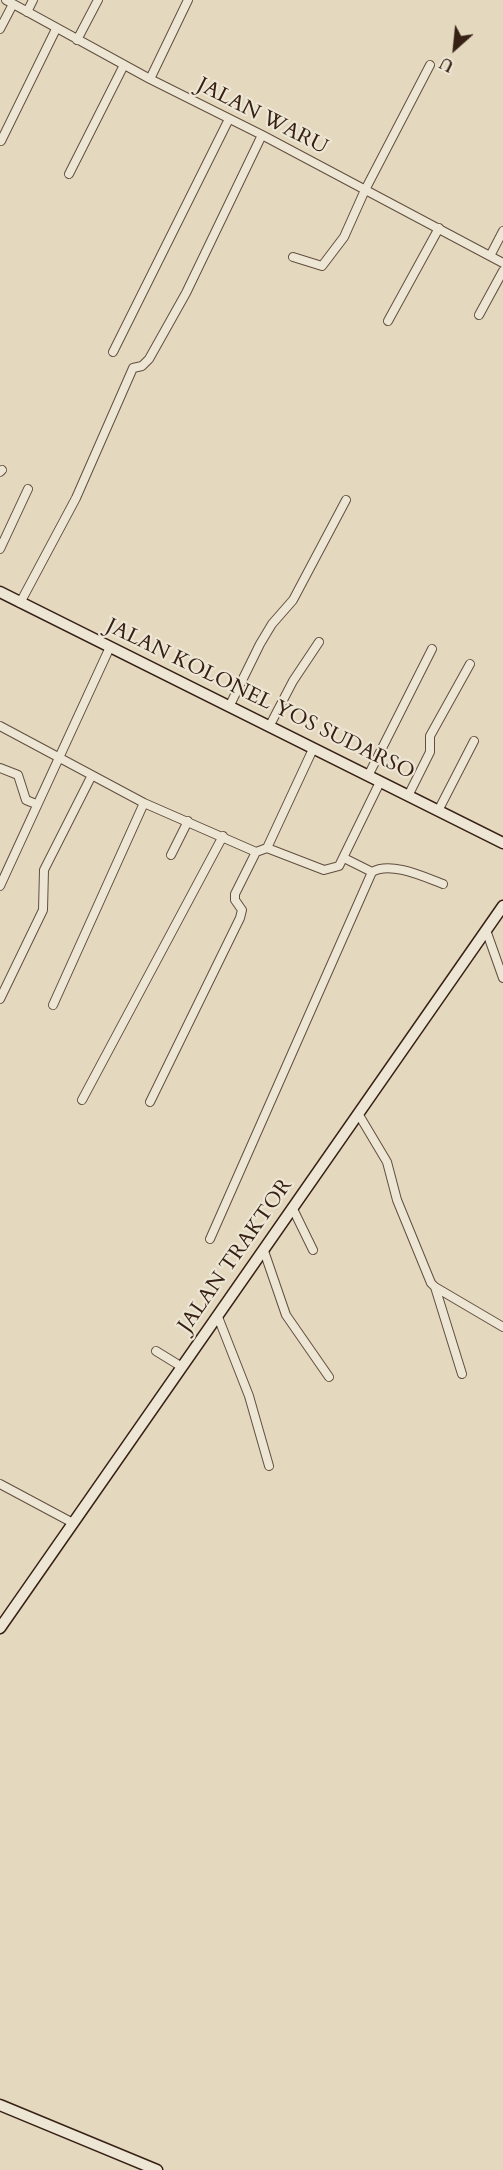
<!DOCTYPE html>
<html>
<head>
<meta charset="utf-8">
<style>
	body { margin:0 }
	#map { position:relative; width:503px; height:2170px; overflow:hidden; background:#e4d8be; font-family:Cardo,serif }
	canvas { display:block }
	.north { position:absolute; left:425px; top:18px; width:60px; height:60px; -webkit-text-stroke:4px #ede6d5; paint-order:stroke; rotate:207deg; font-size:16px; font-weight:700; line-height:24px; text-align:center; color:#372014 }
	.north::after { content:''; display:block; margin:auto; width:21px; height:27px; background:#372014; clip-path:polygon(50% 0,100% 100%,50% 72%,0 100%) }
</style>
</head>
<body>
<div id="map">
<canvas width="503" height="2170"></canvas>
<div class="north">U</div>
</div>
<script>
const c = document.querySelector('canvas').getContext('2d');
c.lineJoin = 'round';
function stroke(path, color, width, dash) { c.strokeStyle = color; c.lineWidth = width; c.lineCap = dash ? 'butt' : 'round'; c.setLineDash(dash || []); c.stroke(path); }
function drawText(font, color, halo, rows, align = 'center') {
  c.font = font + ' Cardo,serif'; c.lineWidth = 4.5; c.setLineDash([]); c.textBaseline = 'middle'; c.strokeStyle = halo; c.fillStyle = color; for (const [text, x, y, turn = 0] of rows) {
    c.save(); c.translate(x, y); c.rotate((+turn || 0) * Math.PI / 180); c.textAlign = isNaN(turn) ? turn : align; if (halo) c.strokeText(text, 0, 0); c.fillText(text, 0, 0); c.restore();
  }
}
const street = new Path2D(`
	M6,0L150,79L262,135L503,263
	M27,12L33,0
	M0,29L13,4
	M77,40L98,0
	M150,79L188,0
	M1,141L56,29
	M69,174L124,65
	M490,256L503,231
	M293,257L322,266L344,237L365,190L430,65
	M479,315L503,271
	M388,321L439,228
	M113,352L229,119
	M0,472L2,470
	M0,549L28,489
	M20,603L76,498L133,368L142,366L149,359L186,293L262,135
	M229,707L260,644L272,624L293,600L346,500
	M0,726L144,803L256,852
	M269,727L293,681L319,642
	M0,768L18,775L26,800L36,804
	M368,776L432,649
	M408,796L430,752V736L470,664
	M438,811L474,741
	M267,848L313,749
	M171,855L188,821
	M344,858L372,872C391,861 424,877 443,884
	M0,886L110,647
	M486,930L503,978
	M0,999L43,910L44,870L91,777
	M53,1005L144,803
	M82,1100L223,836
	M150,1102L240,918L242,910L235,900V894L256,852L267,848L324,870L339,866L380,782
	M359,1115L387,1162L397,1200L431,1283L435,1287L462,1374
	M293,1209L313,1250
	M210,1239L372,872
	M264,1251L286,1315L329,1377
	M435,1287L503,1327
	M218,1317L249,1396L269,1466
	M156,1351L182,1367
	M0,1484L73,1523`);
const secondary = new Path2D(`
	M0,592L503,843
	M0,1628L503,906
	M0,2105L157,2170`);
stroke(street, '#624e3e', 10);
stroke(secondary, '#372014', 13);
stroke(street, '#ede6d5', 8);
stroke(secondary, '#ede6d5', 10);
drawText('21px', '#372014', '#ede6d5', [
	["JALAN WARU",262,117,27],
	["JALAN KOLONEL YOS SUDARSO",260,700,26],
	["JALAN TRAKTOR",236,1256,-55]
]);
</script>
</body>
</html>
